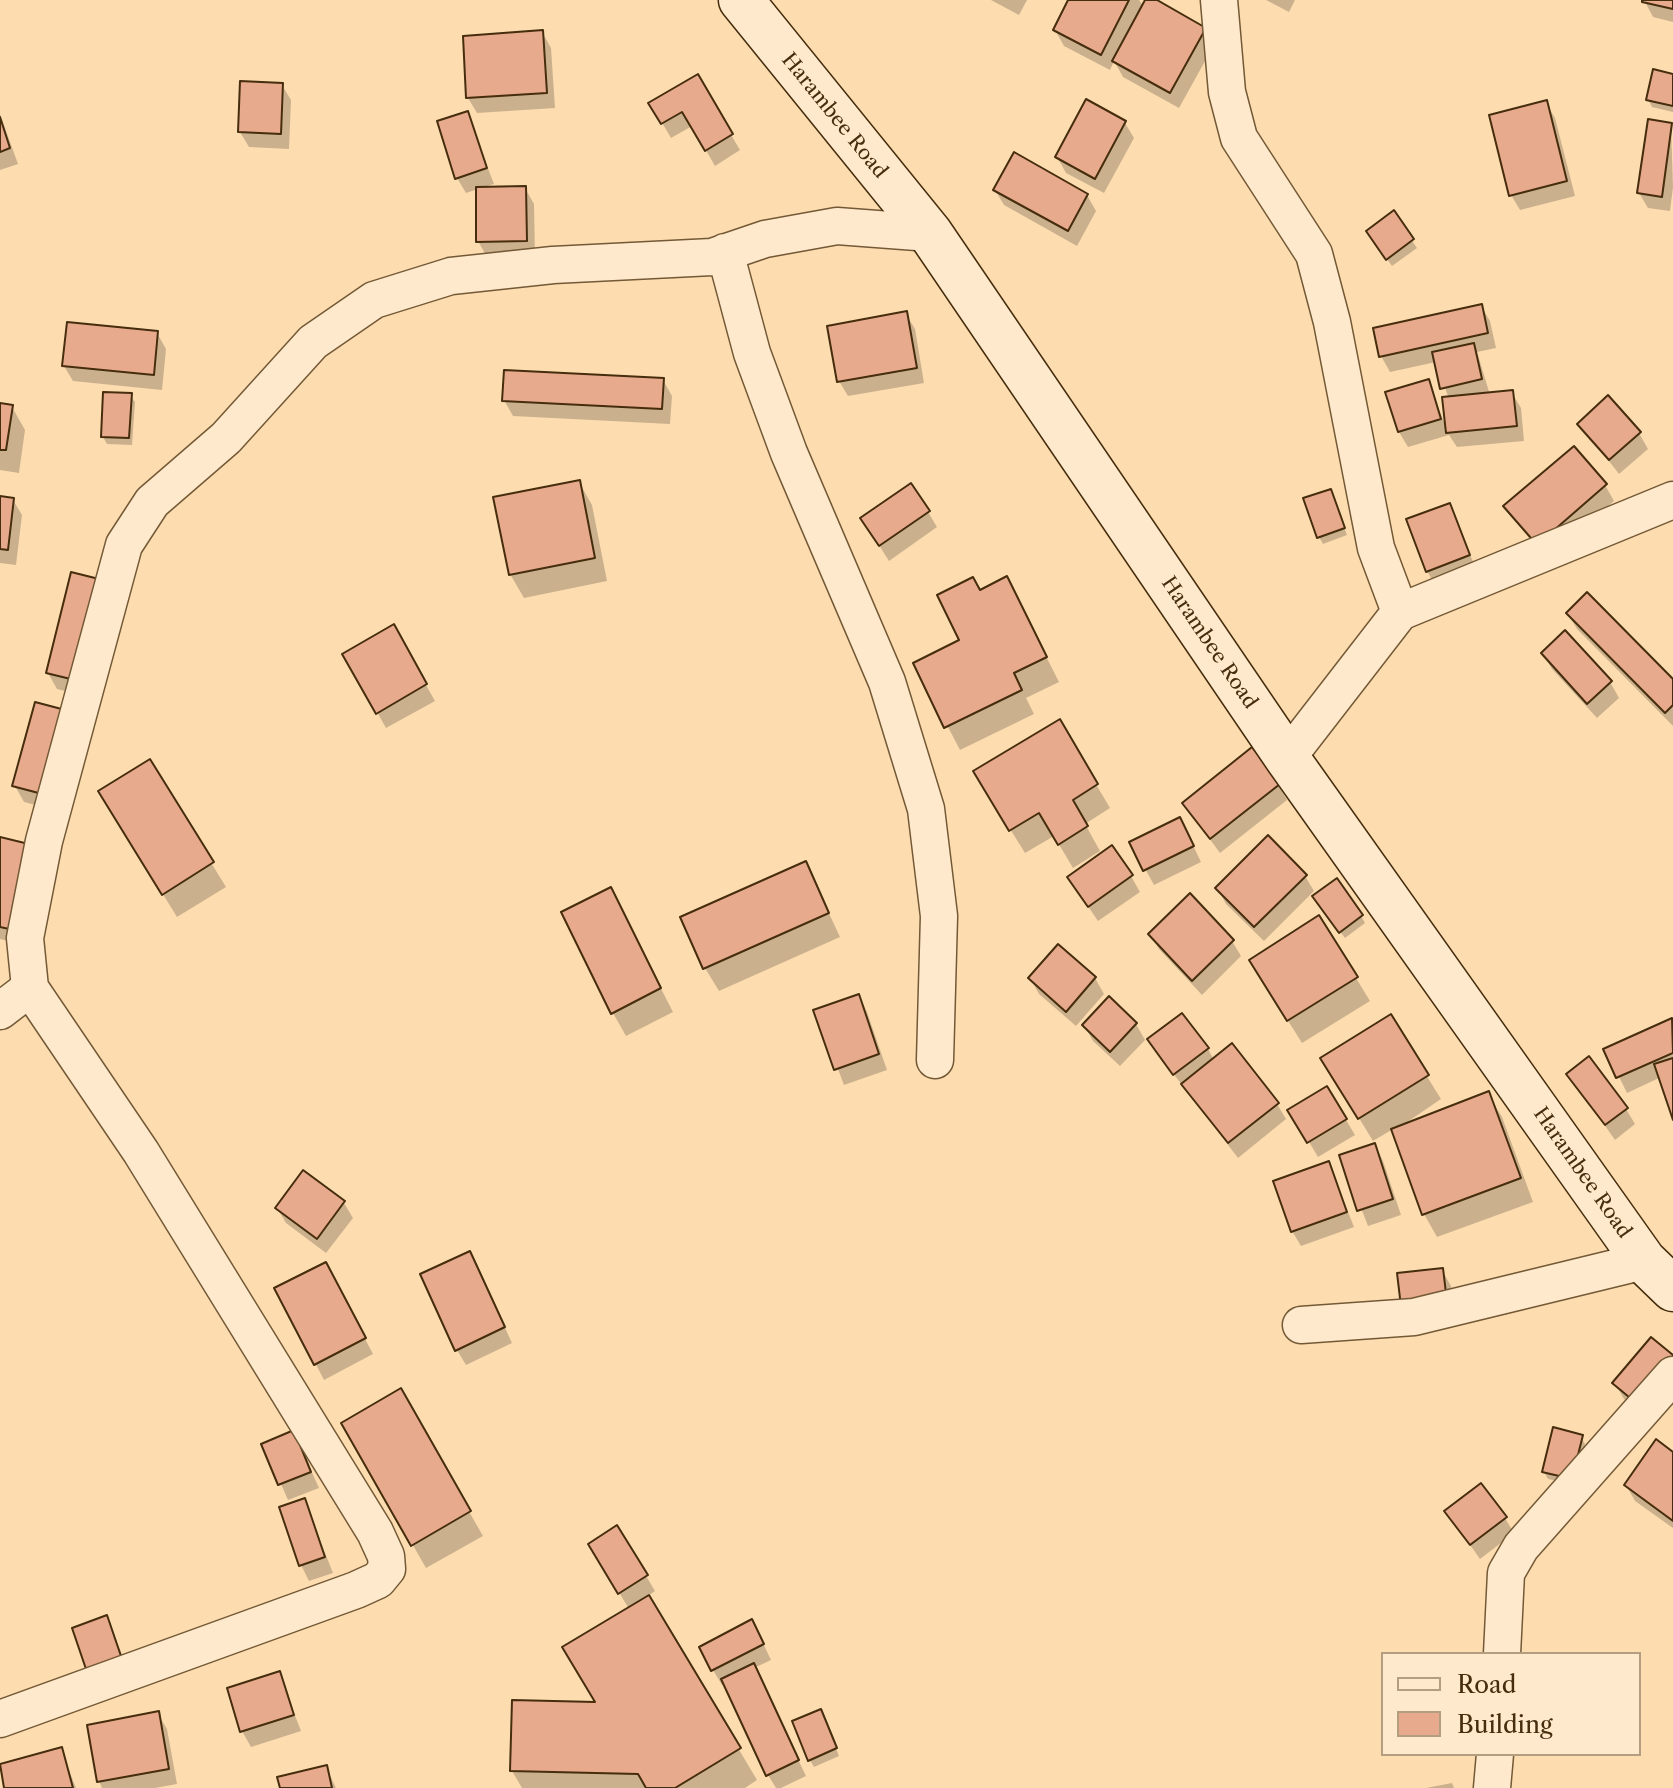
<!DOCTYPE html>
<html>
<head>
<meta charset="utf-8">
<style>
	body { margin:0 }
	#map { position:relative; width:1673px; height:1788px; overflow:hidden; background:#fdddb0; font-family:"Libre Caslon Text",serif }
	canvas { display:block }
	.legend { position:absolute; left:1381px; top:1652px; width:260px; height:104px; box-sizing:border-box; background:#fee9cc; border:2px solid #b49e80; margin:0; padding:10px 14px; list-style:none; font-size:24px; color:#452d0d }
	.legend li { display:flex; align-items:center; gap:16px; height:40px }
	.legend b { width:40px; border:2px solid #b49e80 }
</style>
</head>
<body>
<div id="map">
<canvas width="1673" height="1788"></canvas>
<ul class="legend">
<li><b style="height:10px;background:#fee9cc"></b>Road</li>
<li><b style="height:22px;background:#e8aa8c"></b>Building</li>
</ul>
</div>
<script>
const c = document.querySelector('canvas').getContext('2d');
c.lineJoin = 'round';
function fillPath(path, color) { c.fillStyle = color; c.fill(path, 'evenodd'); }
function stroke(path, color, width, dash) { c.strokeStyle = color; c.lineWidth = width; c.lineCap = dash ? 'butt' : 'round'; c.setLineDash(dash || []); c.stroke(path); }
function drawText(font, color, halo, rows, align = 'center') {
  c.font = font + ' "Libre Caslon Text",serif'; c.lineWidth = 7; c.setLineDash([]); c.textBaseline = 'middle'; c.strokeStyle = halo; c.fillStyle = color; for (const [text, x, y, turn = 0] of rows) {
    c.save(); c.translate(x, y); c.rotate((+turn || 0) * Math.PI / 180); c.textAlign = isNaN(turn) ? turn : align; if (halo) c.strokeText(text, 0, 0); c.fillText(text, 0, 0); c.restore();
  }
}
fillPath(new Path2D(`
	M991,0H1027L1019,15Z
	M1070,0H1139L1144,7L1148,0H1153L1205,29L1214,45L1179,108L1123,77L1114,61L1110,70L1064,46L1055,30Z
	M1266,0H1295L1289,12Z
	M1644,0H1673V22L1653,17Z
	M542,32L551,48L555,108L477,113L468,98Z
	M1673,76V112L1652,107L1648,99Z
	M697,77L740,150L715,166L692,126L671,138L651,104Z
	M282,85L291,100L289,149L249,147L240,132Z
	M1546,103L1555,118L1575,196L1520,210L1511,195Z
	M0,114L18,164L0,170Z
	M467,114L494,184L481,188H525L534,204L535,256L487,257L478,241V189L466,193L457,178Z
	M1125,123L1134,138L1104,193L1066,173L1057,157Z
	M1671,125L1673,187L1670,211L1648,208L1639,193Z
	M995,190L1087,195L1096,211L1077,246L1004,205Z
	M1393,213L1417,248L1392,266L1372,238Z
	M1481,306L1490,321L1496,348L1477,352L1490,395L1512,393L1521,408L1524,441L1457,447L1449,435L1408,447L1399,432L1388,393L1428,381L1444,422L1449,399L1436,362L1390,372L1381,356Z
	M906,314L915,329L924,383L848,396L839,381Z
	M157,333L166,349L162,390L73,381L64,366Z
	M663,380L672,396L670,424L513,416L504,400Z
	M130,395L135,402L132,445L107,444L103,437Z
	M0,405L12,407L25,430L19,473L0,470Z
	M1580,424L1639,433L1648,449L1619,474Z
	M579,482L592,505L607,581L524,598L510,574Z
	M1605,485L1614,501L1547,559L1506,507Z
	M1330,491L1347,535L1323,544L1319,537Z
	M0,498L13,500L22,515L16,565L0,563Z
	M1449,505L1477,571L1436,587L1427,571Z
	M928,512L937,527L889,561L872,534Z
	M72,575L91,697L57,689L48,673Z
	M1007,579L1059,682L1026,698L1034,714L960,750L915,664L962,641L979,592Z
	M1568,614L1673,682V726L1577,629Z
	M393,627L435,701L386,728L345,655Z
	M1543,654L1610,682L1619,698L1597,718L1552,669Z
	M36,704L59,811L24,802L15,786Z
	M1059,722L1110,808L1085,824L1100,851L1073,868L1054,836L1025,853L989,795Z
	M149,762L226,887L177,917L114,815Z
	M1278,785L1287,800L1220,853L1184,804Z
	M1188,835L1201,862L1154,885L1131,843Z
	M0,839L26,945L0,939Z
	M806,864L840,937L719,991L705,968Z
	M1131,876L1140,892L1098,921L1079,893Z
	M1305,876L1314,891L1264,941L1226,904L1217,888Z
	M610,889L673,1012L626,1036L613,1013Z
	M1319,904L1361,916L1365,923L1345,938Z
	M1150,934L1232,941L1241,956L1202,995L1159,949Z
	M1030,978H1095L1104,994L1076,1026L1039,994Z
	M1356,978L1370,1001L1302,1043L1265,984Z
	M859,996L867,1012L887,1070L844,1085L816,1011Z
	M1109,999L1136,1024L1145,1040L1120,1066L1093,1041L1084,1025Z
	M1390,1017L1441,1099L1400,1127L1488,1094L1502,1117L1533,1202L1437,1237L1424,1214L1393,1129L1373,1141L1337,1082Z
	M1671,1020L1673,1023V1114L1659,1078L1627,1093L1606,1050Z
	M1208,1049L1214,1060L1277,1104L1286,1119L1238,1158L1159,1055Z
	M1569,1074L1626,1109L1635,1124L1615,1140Z
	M1327,1088L1355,1135L1318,1157L1290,1110Z
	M1375,1145L1383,1161L1401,1215L1368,1226L1341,1156Z
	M1329,1164L1354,1227L1301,1246L1292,1231Z
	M344,1203L353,1218L326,1253L286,1223L277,1208Z
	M478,1269L512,1343L466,1365L457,1350Z
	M1442,1270L1451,1286L1455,1325L1413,1329Z
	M334,1280L373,1354L324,1380L277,1289Z
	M1652,1340L1651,1421L1624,1399L1615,1383Z
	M400,1391L483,1536L426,1568L343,1423Z
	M294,1433L319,1488L288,1500L264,1445Z
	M1581,1437L1585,1444L1575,1485L1548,1479L1544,1472Z
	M1673,1454V1528L1635,1501L1626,1485Z
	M304,1500L333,1573L309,1581L301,1565Z
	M1447,1512L1505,1518L1514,1533L1480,1559Z
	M617,1527L655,1591L648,1596L757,1780L745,1788H522L512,1771L598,1704L629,1609L590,1544Z
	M107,1617L130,1675L98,1686Z
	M760,1637L771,1660L754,1668L806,1776L781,1788H776L768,1775L725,1683L722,1685L713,1670Z
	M279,1674L301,1731L251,1747L242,1731Z
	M158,1714L167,1729L177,1784L155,1788H102L99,1781Z
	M824,1719L839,1756L814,1767L810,1760Z
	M61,1750L76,1788H6L0,1766Z
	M326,1767L336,1788H282Z
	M1452,1783L1454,1788H1426Z`), '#0003');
const building = new Path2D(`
	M1068,0H1129L1101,55L1053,30Z
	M1145,0H1157L1206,28L1170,93L1112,61Z
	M1642,0H1673V9L1642,2Z
	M543,30L547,93L466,98L463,36Z
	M1653,69L1673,74V106L1646,100Z
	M698,74L733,134L705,151L682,112L661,124L648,103Z
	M240,81L283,83L281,134L238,132Z
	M1086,99L1126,121L1095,179L1055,157Z
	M1547,100L1567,181L1509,196L1489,115Z
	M468,111L487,168L455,179L437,121Z
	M0,117L10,148L0,152Z
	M1648,119L1672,123L1662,197L1637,193Z
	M1014,152L1088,194L1068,231L993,190Z
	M526,186L527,241L476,242V187Z
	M1394,210L1414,239L1386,260L1366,231Z
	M1482,304L1488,333L1379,357L1373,328Z
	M907,311L917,368L837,382L827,326Z
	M67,322L158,331L154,375L62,366Z
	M1474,343L1482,379L1440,389L1432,352Z
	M504,370L664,378L662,409L502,401Z
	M1429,379L1441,419L1398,432L1385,392Z
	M1513,390L1517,426L1446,433L1442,397Z
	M103,392L132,393L129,438L101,437Z
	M1608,395L1641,432L1609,460L1577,424Z
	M0,403L13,405L6,450H0Z
	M1574,446L1607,484L1537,545L1503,506Z
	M580,480L595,558L509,575L493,497Z
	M911,483L930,511L879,546L860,518Z
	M1331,489L1345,528L1317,538L1303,498Z
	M0,496L14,498L8,550L0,549Z
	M1450,503L1470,555L1426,572L1406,519Z
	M71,572L107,581L83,682L46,673Z
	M1007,576L1047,657L1014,673L1022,690L944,728L913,663L959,640L937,595L973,577L980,590Z
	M1587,592L1673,679V705L1665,713L1566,613Z
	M394,624L427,684L376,714L342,654Z
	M1565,630L1612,681L1587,704L1541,653Z
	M35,702L73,712L50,796L12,786Z
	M1060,719L1098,784L1073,800L1088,826L1058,845L1039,813L1009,831L973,771Z
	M1252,747L1280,784L1210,839L1182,803Z
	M150,759L214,862L162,895L98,791Z
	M1180,817L1194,846L1143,871L1129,842Z
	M1268,835L1307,875L1254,927L1215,888Z
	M0,837L37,846L18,931L0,927Z
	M1112,845L1133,875L1088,907L1067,877Z
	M806,861L829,913L703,969L680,917Z
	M1337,878L1363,915L1339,933L1312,896Z
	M611,887L661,988L611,1014L561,912Z
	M1190,893L1234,940L1192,981L1148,934Z
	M1319,915L1358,977L1287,1021L1249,960Z
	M1058,944L1096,977L1066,1012L1028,978Z
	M859,994L879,1054L834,1070L813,1010Z
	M1109,996L1137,1023L1110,1052L1082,1025Z
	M1182,1013L1209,1048L1173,1075L1147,1039Z
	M1391,1014L1429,1075L1358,1119L1320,1058Z
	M1672,1018L1673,1053L1616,1078L1603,1049Z
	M1232,1043L1279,1103L1228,1143L1181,1084Z
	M1589,1056L1628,1108L1605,1125L1566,1074Z
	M1673,1058V1120L1654,1064Z
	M1327,1086L1347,1119L1307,1143L1287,1110Z
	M1489,1091L1521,1178L1422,1215L1391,1129Z
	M1375,1143L1393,1199L1357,1211L1339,1155Z
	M1329,1161L1347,1212L1291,1232L1273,1181Z
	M303,1170L345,1201L317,1239L275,1208Z
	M470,1251L505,1327L455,1351L420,1274Z
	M326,1262L366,1338L314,1365L274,1288Z
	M1443,1268L1448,1310L1402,1315L1397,1273Z
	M1651,1337L1673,1355V1369L1641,1407L1612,1383Z
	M401,1388L471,1511L411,1546L341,1423Z
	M1553,1427L1583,1435L1572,1479L1542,1472Z
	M294,1430L311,1472L278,1485L261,1444Z
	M1656,1439L1673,1452V1521L1624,1485Z
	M1481,1483L1507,1517L1470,1545L1444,1511Z
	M305,1498L325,1557L299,1566L279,1507Z
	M617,1525L648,1575L618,1594L588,1544Z
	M649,1595L741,1748L675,1788H646L638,1774L510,1771L512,1700L595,1702L562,1647Z
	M107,1615L122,1659L87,1672L72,1628Z
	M752,1619L764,1644L711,1671L699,1647Z
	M754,1663L799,1760L766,1776L721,1679Z
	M280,1671L294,1715L240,1732L227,1688Z
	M821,1709L837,1748L808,1761L792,1721Z
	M159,1711L169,1769L97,1782L87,1725Z
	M62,1747L73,1788H4L0,1764Z
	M327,1765L332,1788H280L277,1777Z`);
fillPath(building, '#e8aa8c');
stroke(building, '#452d0d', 2);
const minor = new Path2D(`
	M1219,0L1227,92L1239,138L1314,254L1332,322L1376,548L1400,612
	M725,252L752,353L789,453L887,682L926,809L939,916L935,1060
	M1287,758L1400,612L1673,500
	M0,1011L30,988
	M1301,1325L1414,1317L1644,1261
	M1502,1654L1506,1573L1521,1547L1673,1375
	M0,1719L356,1590L378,1580L387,1569L386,1556L375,1532L141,1152L30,988L25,938L44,841L124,545L152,502L226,438L313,342L374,300L451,276L553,265L712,257L765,239L837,226L930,233
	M1492,1788L1495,1754`);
const secondary = new Path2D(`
	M741,0L930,233L1287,758L1644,1261L1673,1289`);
stroke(minor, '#735936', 39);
stroke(secondary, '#452d0d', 47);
stroke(minor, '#fee9cc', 36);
stroke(secondary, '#fee9cc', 44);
drawText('20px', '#452d0d', '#fee9cc', [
	["Harambee Road",834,116,51],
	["Harambee Road",1209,643,56],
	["Harambee Road",1582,1173,55]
]);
</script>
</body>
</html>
